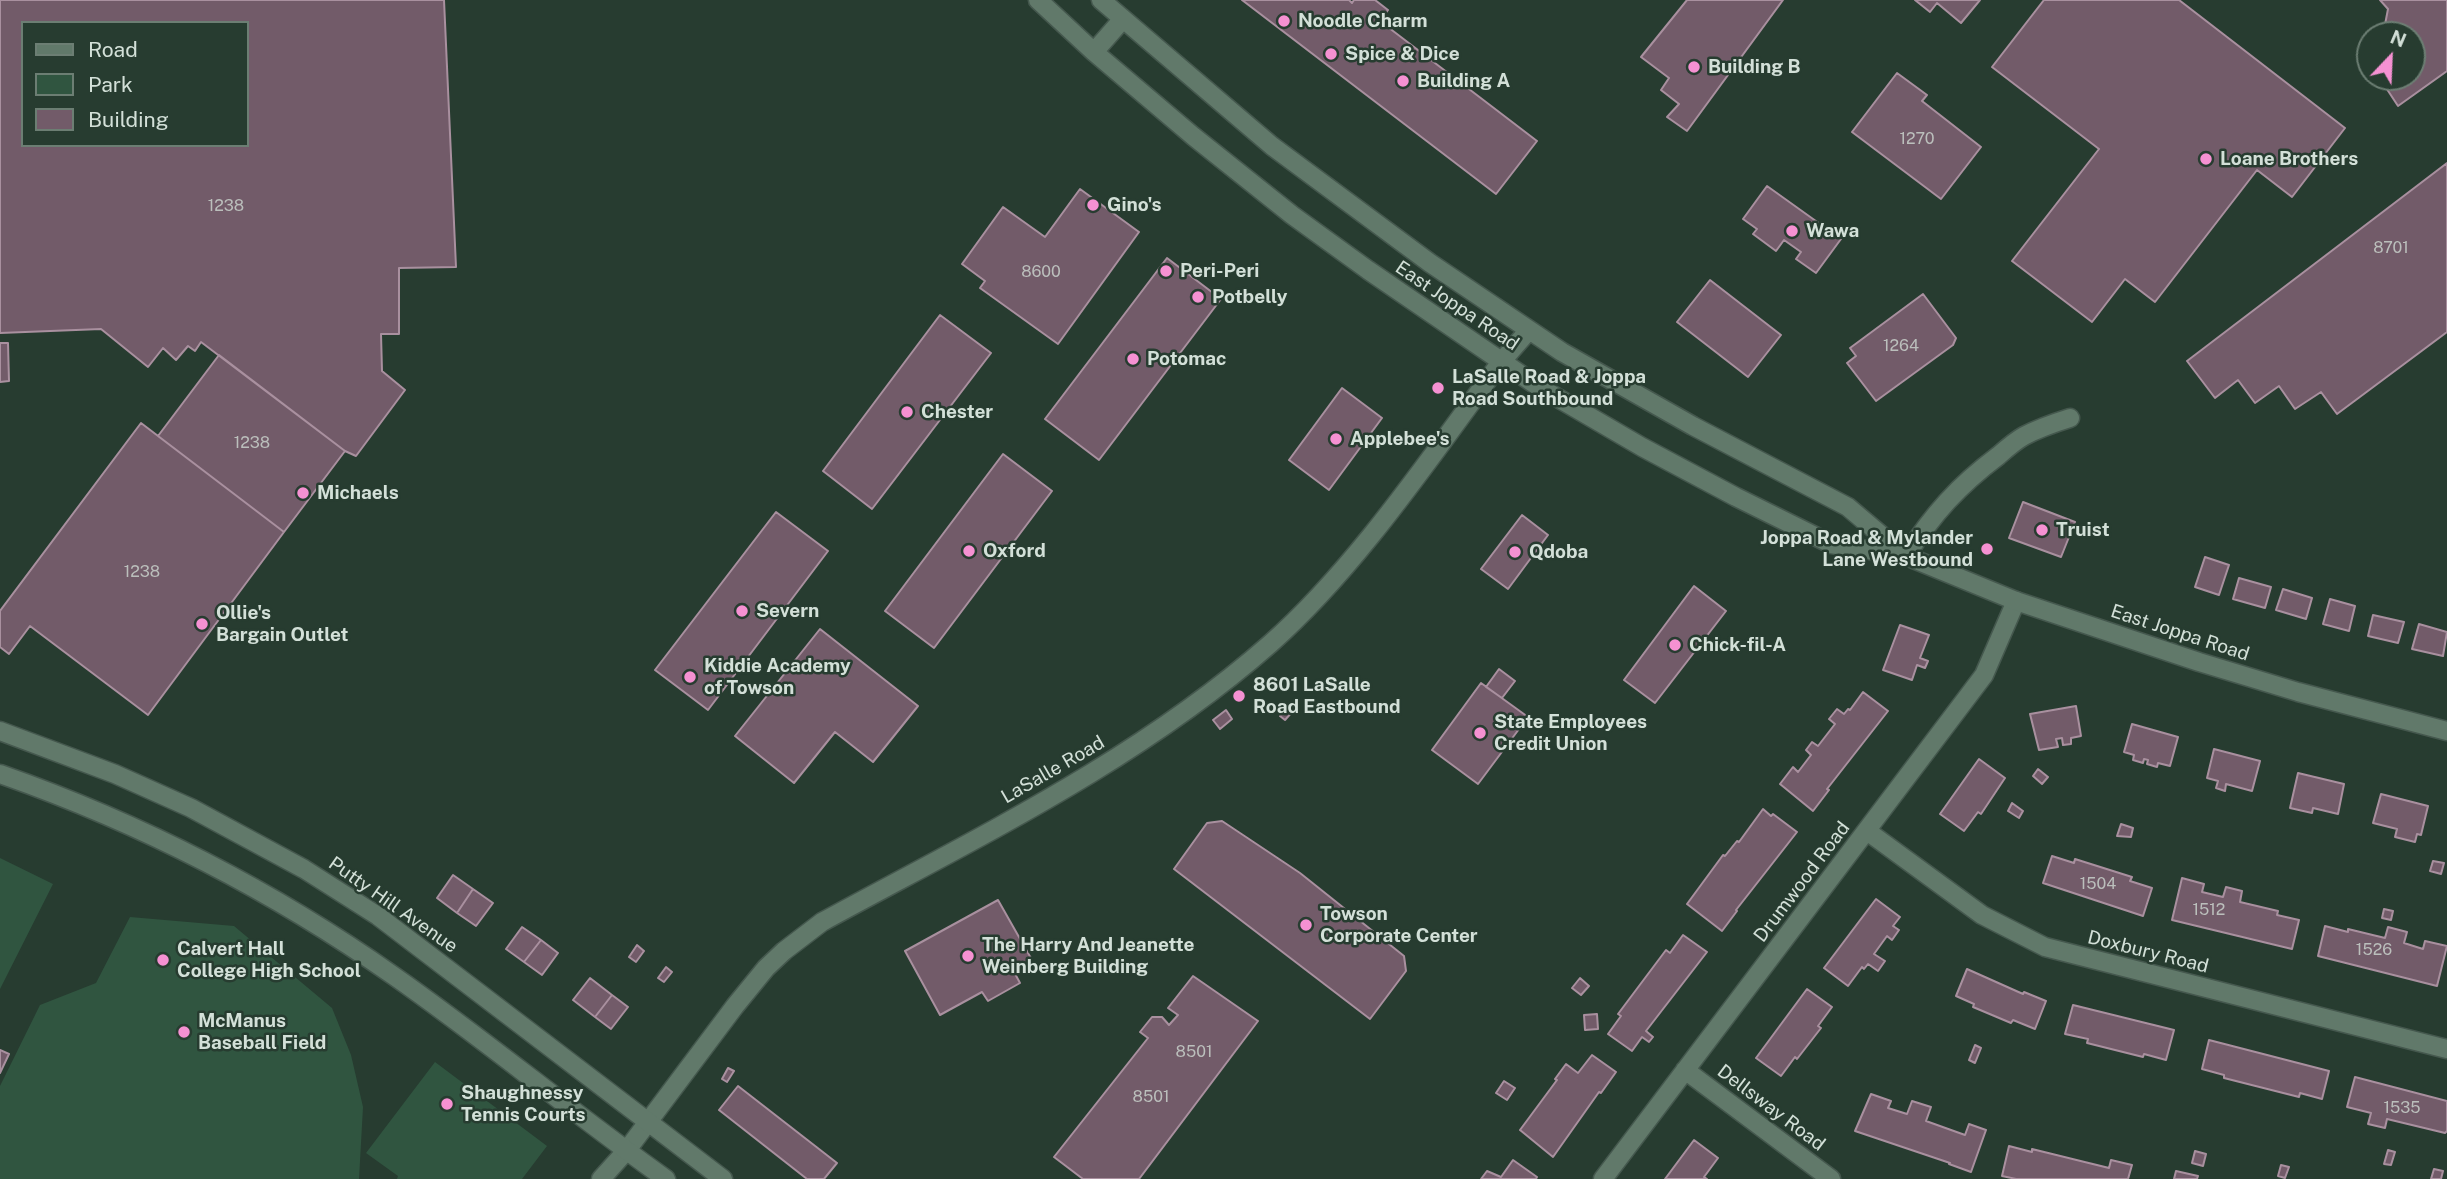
<!DOCTYPE html>
<html>
<head>
<meta charset="utf-8">
<style>
	body { margin:0 }
	#map { position:relative; width:2447px; height:1179px; overflow:hidden; background:#273c30; font-family:"Public Sans",sans-serif }
	canvas { display:block }
	.legend { position:absolute; left:21px; top:21px; width:228px; height:126px; box-sizing:border-box; background:#273c30; border:2px solid #6c7e73; margin:0; padding:9px 12px; list-style:none; font-size:21px; color:#d3e0d8 }
	.legend li { display:flex; align-items:center; gap:14px; height:35px }
	.legend b { width:35px; border:2px solid #6c7e73 }
	.north { position:absolute; left:2356px; top:21px; width:70px; height:70px; box-sizing:border-box; background:#273c30; border:2px solid #6c7e73; border-radius:50%; rotate:23deg; font-size:19px; font-weight:700; line-height:28px; text-align:center; color:#d3e0d8 }
	.north::after { content:''; display:block; margin:auto; width:24px; height:32px; background:#f591d2; clip-path:polygon(50% 0,100% 100%,50% 72%,0 100%) }
</style>
</head>
<body>
<div id="map">
<canvas width="2447" height="1179"></canvas>
<ul class="legend">
<li><b style="height:9px;background:#61796a"></b>Road</li>
<li><b style="height:19px;background:#305540"></b>Park</li>
<li><b style="height:19px;background:#725b69"></b>Building</li>
</ul>
<div class="north">N</div>
</div>
<script>
const c = document.querySelector('canvas').getContext('2d');
c.lineJoin = 'round';
function fillPath(path, color) { c.fillStyle = color; c.fill(path, 'evenodd'); }
function stroke(path, color, width, dash) { c.strokeStyle = color; c.lineWidth = width; c.lineCap = dash ? 'butt' : 'round'; c.setLineDash(dash || []); c.stroke(path); }
function drawText(font, color, halo, rows, align = 'center') {
  c.font = font + ' "Public Sans",sans-serif'; c.lineWidth = 5; c.setLineDash([]); c.textBaseline = 'middle'; c.strokeStyle = halo; c.fillStyle = color; for (const [text, x, y, turn = 0] of rows) {
    c.save(); c.translate(x, y); c.rotate((+turn || 0) * Math.PI / 180); c.textAlign = isNaN(turn) ? turn : align; if (halo) c.strokeText(text, 0, 0); c.fillText(text, 0, 0); c.restore();
  }
}
fillPath(new Path2D(`
	M0,858L53,884L0,989Z
	M130,917L234,926L332,1008L351,1055L363,1107L359,1179H0V1086L40,1005L96,983Z
	M435,1062L547,1146L522,1179H397L398,1176L366,1153Z`), '#305540');
const building = new Path2D(`
	M0,0H444L456,267L399,268V334H381L382,371L405,390L356,456L345,451L201,342L195,351L188,346L176,360L163,348L148,367L101,329L0,333ZM23,23H247V145H23Z
	M1242,0H1349L1352,3L1354,0H1375L1388,10L1380,21L1537,141L1496,194Z
	M1687,0H1783L1687,131L1667,117L1679,104L1661,90L1669,78L1641,57Z
	M1915,0H1980L1961,23L1937,3L1930,12Z
	M2044,0H2179L2345,128L2292,197L2257,170L2155,302L2125,279L2092,322L2012,261L2099,149L1992,67Z
	M2380,0H2447V71L2398,106L2379,77H2412V35H2383L2388,9Z
	M1897,73L1927,95L1922,101L1981,147L1941,199L1852,132Z
	M2447,163V332L2337,414L2321,392L2295,409L2279,386L2255,403L2238,380L2215,398L2187,361Z
	M1767,186L1841,239L1816,273L1796,259L1801,252L1784,240L1776,251L1753,234L1757,229L1743,219Z
	M1080,189L1139,232L1058,344L980,288L985,281L962,264L1003,207L1045,237Z
	M1167,258L1221,299L1099,460L1045,419Z
	M1710,280L1781,335L1748,377L1677,322Z
	M1923,294L1956,338L1953,345L1876,401L1847,363L1856,356L1850,348Z
	M940,315L991,353L872,509L823,471Z
	M0,343H8L9,381L0,382Z
	M219,355L345,451L284,532L158,436Z
	M1342,388L1382,418L1329,490L1289,460Z
	M141,423L284,532L148,715L30,626L9,654L0,647V611Z
	M1003,454L1052,491L934,648L885,611Z
	M2023,502L2075,522L2061,557L2009,538Z
	M776,512L828,551L708,710L655,670Z
	M1522,515L1548,535L1508,589L1481,569Z
	M2205,557L2229,565L2219,595L2195,587Z
	M2239,578L2271,587L2265,608L2233,599Z
	M1694,586L1726,611L1655,703L1624,680Z
	M2283,589L2312,598L2306,619L2276,610Z
	M2330,599L2355,606L2349,631L2323,624Z
	M2373,615L2404,622L2398,643L2368,636Z
	M2419,624L2447,632L2443,656L2412,649Z
	M1900,625L1929,635L1920,658L1928,661L1925,668L1917,665L1912,680L1883,670Z
	M820,629L918,706L873,762L835,732L794,783L735,736Z
	M1499,669L1515,681L1502,698L1486,687Z
	M1481,683L1528,717L1478,784L1432,750Z
	M1863,692L1888,711L1827,789L1829,790L1813,811L1780,784L1793,767L1798,772L1811,755L1806,750L1812,742L1818,746L1835,724L1829,719L1837,709L1844,714L1848,709L1850,710Z
	M2076,706L2081,736L2071,738V744L2063,745L2062,738L2056,739L2058,747L2039,750L2030,714Z
	M1287,707L1293,711L1285,720L1280,716Z
	M1226,710L1232,719L1220,729L1213,720Z
	M2132,724L2178,737L2170,766L2158,763L2157,767L2147,764L2148,760L2144,759L2143,763L2133,760L2134,755L2124,752Z
	M2214,749L2260,761L2252,791L2226,784L2225,791L2216,788L2218,781L2207,778Z
	M1979,759L2005,778L1981,814L1978,812L1964,831L1940,814Z
	M2038,769L2048,777L2042,784L2033,776Z
	M2298,773L2344,784L2338,814L2313,808L2312,813L2290,808Z
	M2381,794L2428,806L2421,835L2417,834L2415,842L2395,837L2397,829L2373,823Z
	M2012,803L2023,811L2019,818L2008,811Z
	M1763,809L1771,816L1773,814L1797,832L1736,910L1737,911L1722,931L1687,904L1723,855L1725,856L1737,841L1739,842Z
	M1222,821L1300,873L1404,956L1406,971L1370,1019L1174,869L1207,823Z
	M2121,824L2133,828L2131,837L2117,836Z
	M2052,856L2074,863L2075,859L2132,877L2130,881L2152,888L2143,916L2043,883Z
	M2433,861L2444,863L2441,874L2430,871Z
	M453,875L473,889L457,913L437,898Z
	M2182,878L2204,884L2202,892L2223,897L2226,887L2242,891L2240,902L2278,911L2277,915L2299,920L2292,949L2172,920Z
	M473,889L493,903L476,926L457,913Z
	M1876,899L1900,917L1893,926L1899,930L1892,940L1887,936L1874,954L1885,961L1878,971L1868,964L1864,969L1862,967L1848,986L1824,968Z
	M998,900L1032,960L1013,970L1020,983L988,1001L982,992L940,1015L905,951Z
	M2384,909L2393,911L2391,920L2382,918Z
	M2325,926L2348,932V929L2385,938L2388,927L2407,932L2404,943L2423,949L2425,941L2447,946L2437,986L2318,956Z
	M522,927L541,940L524,962L506,949Z
	M1683,935L1707,952L1646,1031L1653,1037L1649,1042L1642,1037L1632,1051L1608,1034L1621,1016L1618,1014L1666,950L1670,953Z
	M541,940L558,953L542,975L524,962Z
	M637,945L644,951L636,962L629,957Z
	M666,967L672,972L664,982L658,978Z
	M1967,969L2023,994L2024,992L2046,1001L2035,1029L2013,1020L2011,1023L1973,1007L1974,1004L1956,996Z
	M1193,976L1258,1021L1139,1179H1083L1054,1157L1148,1038L1140,1032L1152,1017H1162L1169,1025L1178,1015L1168,1008Z
	M590,978L612,995L595,1017L573,1000Z
	M1580,978L1589,986L1581,995L1572,988Z
	M1807,989L1832,1007L1818,1026L1821,1028L1797,1059L1795,1057L1781,1076L1756,1058Z
	M612,995L628,1007L611,1029L595,1017Z
	M2073,1005L2174,1030L2166,1060L2144,1054L2143,1057L2087,1043L2088,1039L2065,1034Z
	M1597,1014L1598,1029L1585,1030L1584,1015Z
	M2209,1040L2329,1071L2322,1099L2300,1093L2299,1097L2224,1078V1075L2202,1069Z
	M1975,1045L1981,1048L1975,1063L1969,1060Z
	M0,1050L9,1054L0,1073Z
	M1592,1055L1616,1072L1601,1093L1599,1092L1553,1157L1520,1130L1557,1080L1555,1079L1566,1064L1578,1073Z
	M728,1068L734,1071L727,1082L722,1079Z
	M2355,1077L2447,1101V1131L2445,1133L2387,1119L2385,1128L2368,1124L2371,1113L2347,1107Z
	M1504,1081L1515,1088L1507,1100L1496,1093Z
	M738,1086L837,1163L824,1179H807L719,1110Z
	M1871,1094L1891,1101L1888,1108L1907,1114L1912,1101L1931,1107L1926,1121L1965,1135L1969,1124L1986,1130L1971,1172L1949,1164L1950,1163L1855,1131Z
	M1694,1140L1718,1158L1704,1177L1707,1179H1665Z
	M2009,1146L2032,1152V1149L2109,1168L2111,1160L2132,1165L2128,1179H2016L2002,1176Z
	M2388,1150L2395,1152L2391,1165L2384,1164Z
	M2195,1151L2206,1154L2203,1166L2192,1163Z
	M1513,1160L1537,1177L1536,1179H1481L1487,1171L1501,1177Z
	M2281,1165L2289,1167L2285,1178L2278,1176Z
	M2434,1169L2443,1171L2441,1179H2431Z
	M2176,1171L2198,1176L2197,1179H2174Z`);
fillPath(building, '#725b69');
stroke(building, '#a9909f', 2);
const street = new Path2D(`
	M1906,556C1933,514 1958,486 1998,456C2006,449 2015,441 2024,436C2039,428 2054,423 2070,418
	M1867,831L1982,915L2045,947L2447,1049
	M1685,1070L1831,1179
	M601,1179L627,1150L735,1006L766,968L784,951L822,922C976,838 1137,761 1270,644C1357,567 1431,456 1501,362
	M1603,1179L1984,675L2016,601`);
const secondary = new Path2D(`
	M1038,0L1094,52L1193,136L1292,215L1368,270L1539,387L1642,447L1736,497L1831,544L1906,556L2016,601L2199,662L2298,692L2447,731
	M1101,0L1272,146L1430,263L1562,352L1693,426L1848,507L1906,556
	M1094,52L1122,20
	M1501,362L1529,330
	M0,731L115,774L191,808L304,869L378,916L723,1179
	M0,774C140,823 273,891 394,976C487,1041 574,1114 666,1179`);
stroke(street, '#45584e', 21);
stroke(secondary, '#45584e', 21);
stroke(street, '#61796a', 18);
stroke(secondary, '#61796a', 18);
for (const [x, y, r, color] of [
	[1284,21,7,"#f591d2"],
	[1331,54,7,"#f591d2"],
	[1694,67,7,"#f591d2"],
	[1403,81,7,"#f591d2"],
	[2206,159,7,"#f591d2"],
	[1093,205,7,"#f591d2"],
	[1792,231,7,"#f591d2"],
	[1166,271,7,"#f591d2"],
	[1198,297,7,"#f591d2"],
	[1133,359,7,"#f591d2"],
	[1438,388,7,"#f591d2"],
	[907,412,7,"#f591d2"],
	[1336,439,7,"#f591d2"],
	[303,493,7,"#f591d2"],
	[2042,530,7,"#f591d2"],
	[1987,549,7,"#f591d2"],
	[969,551,7,"#f591d2"],
	[1515,552,7,"#f591d2"],
	[742,611,7,"#f591d2"],
	[202,624,7,"#f591d2"],
	[1675,645,7,"#f591d2"],
	[690,677,7,"#f591d2"],
	[1239,696,7,"#f591d2"],
	[1480,733,7,"#f591d2"],
	[1306,925,7,"#f591d2"],
	[968,956,7,"#f591d2"],
	[163,960,7,"#f591d2"],
	[184,1032,7,"#f591d2"],
	[447,1104,7,"#f591d2"]
]) { const dot = new Path2D(); dot.arc(x, y, r, 0, 2 * Math.PI); c.fillStyle = color; c.fill(dot); stroke(dot, '#273c30', 2.5); }
drawText('16px', '#bbbfbc', null, [
	["1270",1917,139],
	["1238",226,206],
	["8701",2391,248],
	["8600",1041,272],
	["1264",1901,346],
	["1238",252,443],
	["1238",142,572],
	["1504",2098,884],
	["1512",2209,910],
	["1526",2374,950],
	["8501",1194,1052],
	["8501",1151,1097],
	["1535",2402,1108]
]);
drawText('bold 19px', '#d3e0d8', '#273c30', [
	["Noodle Charm",1298,21],
	["Spice & Dice",1345,54],
	["Building B",1708,67],
	["Building A",1417,81],
	["Loane Brothers",2220,159],
	["Gino's",1107,205],
	["Wawa",1806,231],
	["Peri-Peri",1180,271],
	["Potbelly",1212,297],
	["Potomac",1147,359],
	["LaSalle Road & Joppa",1452,377],
	["Road Southbound",1452,399],
	["Chester",921,412],
	["Applebee's",1350,439],
	["Michaels",317,493],
	["Truist",2056,530],
	["Joppa Road & Mylander",1973,538,"right"],
	["Lane Westbound",1973,560,"right"],
	["Oxford",983,551],
	["Qdoba",1529,552],
	["Severn",756,611],
	["Ollie's",216,613],
	["Bargain Outlet",216,635],
	["Chick-fil-A",1689,645],
	["Kiddie Academy",704,666],
	["of Towson",704,688],
	["8601 LaSalle",1253,685],
	["Road Eastbound",1253,707],
	["State Employees",1494,722],
	["Credit Union",1494,744],
	["Towson",1320,914],
	["Corporate Center",1320,936],
	["The Harry And Jeanette",982,945],
	["Weinberg Building",982,967],
	["Calvert Hall",177,949],
	["College High School",177,971],
	["McManus",198,1021],
	["Baseball Field",198,1043],
	["Shaughnessy",461,1093],
	["Tennis Courts",461,1115]
], 'left');
drawText('19px', '#d3e0d8', '#273c30', [
	["East Joppa Road",1457,306,34],
	["East Joppa Road",2180,633,18],
	["LaSalle Road",1053,770,-30],
	["Drumwood Road",1802,882,-53],
	["Putty Hill Avenue",393,905,35],
	["Doxbury Road",2148,952,14],
	["Dellsway Road",1771,1108,37]
]);
</script>
</body>
</html>
